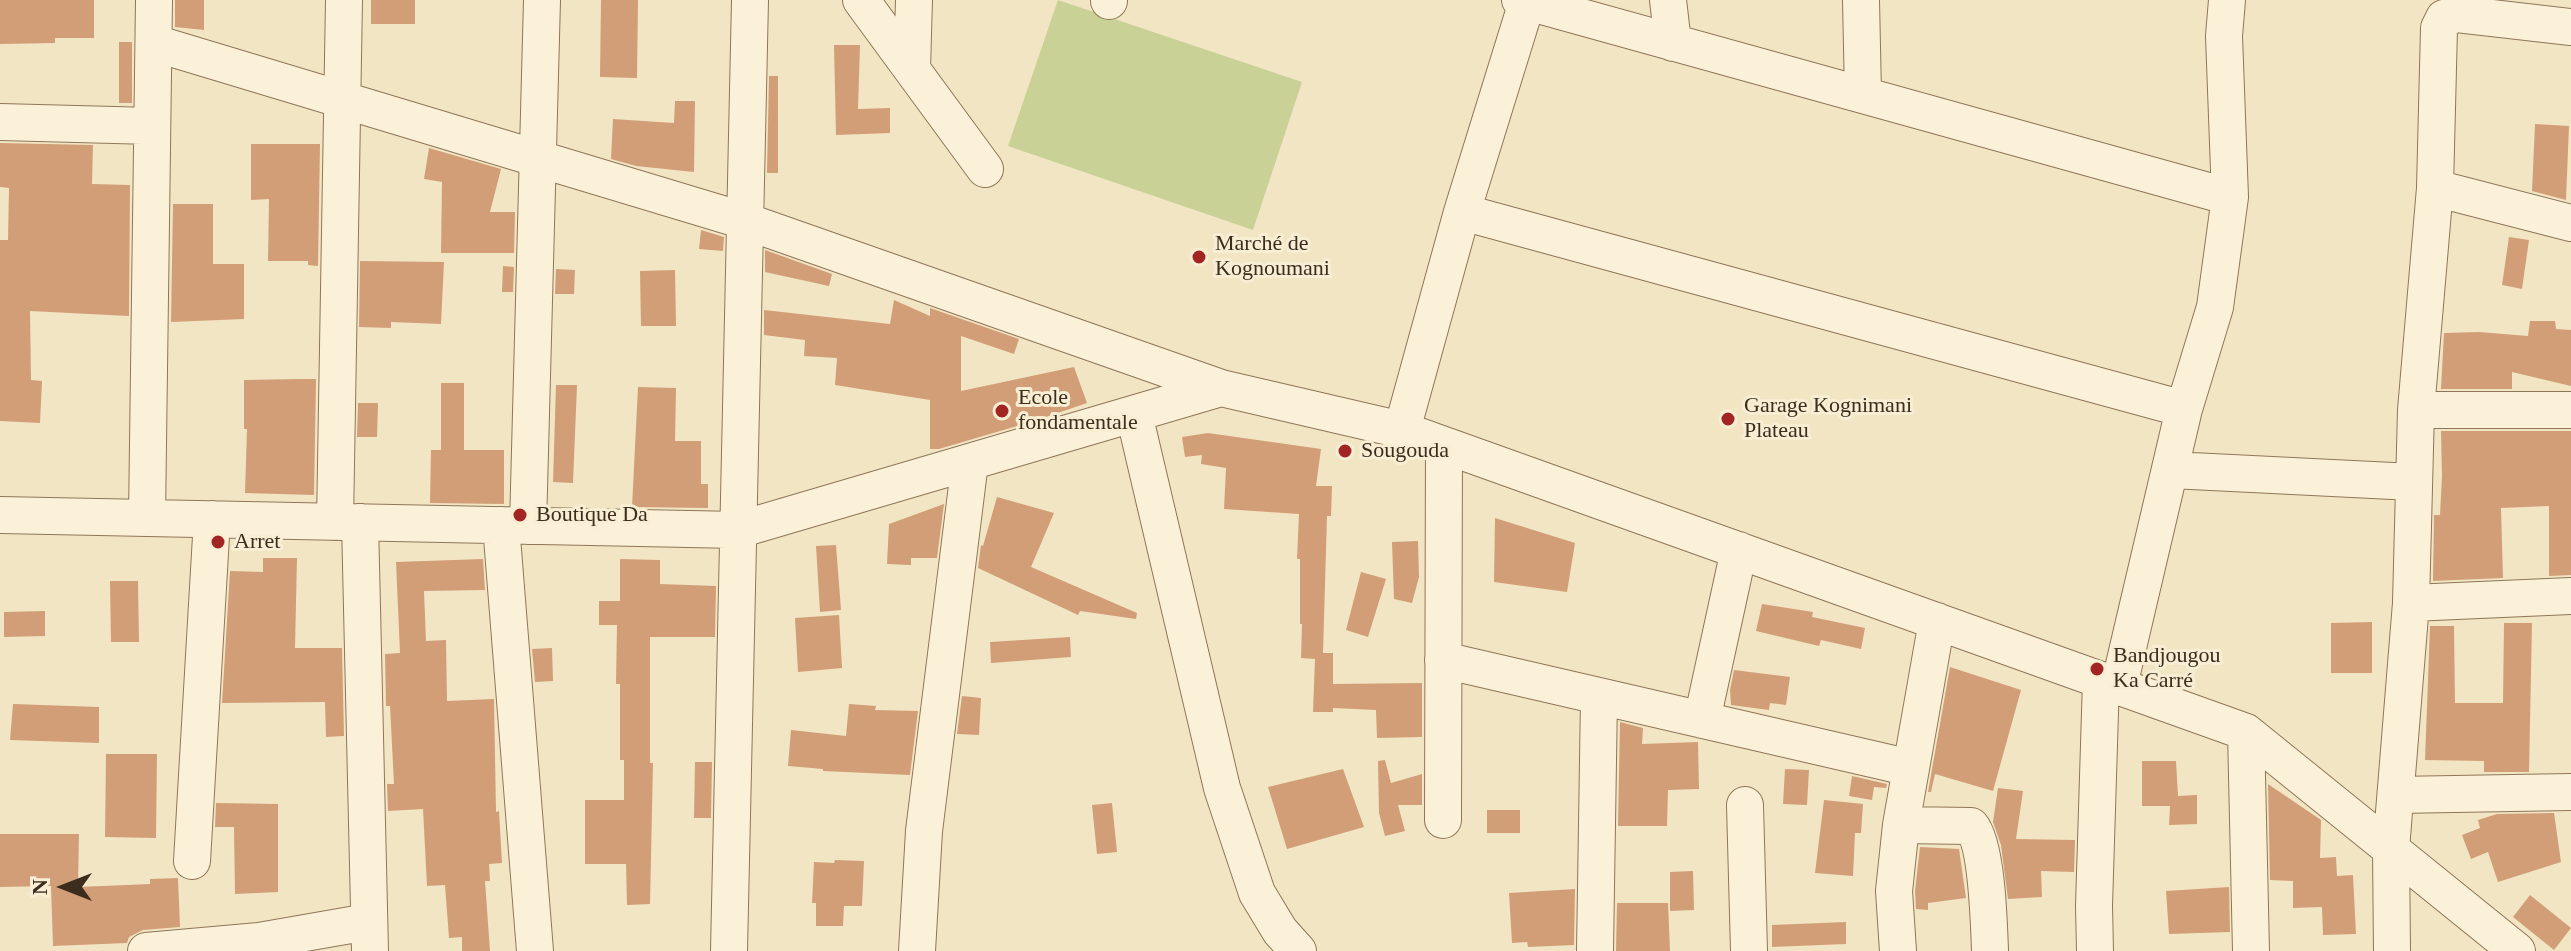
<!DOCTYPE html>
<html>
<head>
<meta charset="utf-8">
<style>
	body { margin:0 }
	#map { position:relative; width:2571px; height:951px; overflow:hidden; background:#f2e5c4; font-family:Georgia,serif }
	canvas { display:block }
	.north { position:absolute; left:24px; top:847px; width:80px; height:80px; -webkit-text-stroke:6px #f8eed4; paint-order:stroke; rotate:270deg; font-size:22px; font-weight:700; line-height:32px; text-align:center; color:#3d2d1e }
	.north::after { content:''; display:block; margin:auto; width:28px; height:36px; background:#3d2d1e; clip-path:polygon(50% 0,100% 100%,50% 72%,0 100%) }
</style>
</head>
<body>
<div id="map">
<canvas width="2571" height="951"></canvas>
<div class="north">N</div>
</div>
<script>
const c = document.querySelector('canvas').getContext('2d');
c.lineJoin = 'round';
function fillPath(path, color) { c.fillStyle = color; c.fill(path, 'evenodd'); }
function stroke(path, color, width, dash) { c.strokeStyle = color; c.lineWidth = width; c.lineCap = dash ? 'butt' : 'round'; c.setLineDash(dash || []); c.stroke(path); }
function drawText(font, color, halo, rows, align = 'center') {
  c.font = font + ' Georgia,serif'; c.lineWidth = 6; c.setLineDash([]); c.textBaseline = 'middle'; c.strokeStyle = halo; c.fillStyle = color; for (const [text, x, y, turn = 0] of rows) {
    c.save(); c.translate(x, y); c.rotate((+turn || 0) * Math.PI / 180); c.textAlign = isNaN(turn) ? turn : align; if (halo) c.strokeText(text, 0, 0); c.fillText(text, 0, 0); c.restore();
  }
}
fillPath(new Path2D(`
	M1058,0L1302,82L1253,230L1008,146Z`), '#c9d196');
fillPath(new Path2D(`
	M0,0H94V38H55V43L0,44Z
	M175,0H204V30L175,27Z
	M371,0H415V24H371Z
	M601,0H638L637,78L600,77Z
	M119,42H132V103H119Z
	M834,45H860L858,109L890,108V133L836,135Z
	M769,76H778V173H767Z
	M675,101H695L694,172L636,166L611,159L613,119L674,123Z
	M2535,124L2569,126L2566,200L2532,191Z
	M0,143L93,145L92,184L130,185L129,316L30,311L31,380L42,381L40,423L0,421V240H8L9,188L0,187Z
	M251,144H320L318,266L308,265V261H268L269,199L251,200Z
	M429,148L501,169L490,212H515L514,253H441L442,182L424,179Z
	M173,204H213V264H244V319L171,322Z
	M701,230L724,237L723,251L699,249Z
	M2509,237L2529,240L2522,289L2502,285Z
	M765,250L832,274L829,286L765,272Z
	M360,261L444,262L441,324L391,322V328L359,327Z
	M503,266L514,267L513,292H502Z
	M556,269L575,270L574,294H555Z
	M675,270L676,326H641L640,271Z
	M894,300L930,316V308L1019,339L1014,354L961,336V391L1074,367L1087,403L1034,421L939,449H930V400L835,385L837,358L804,356L805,340L764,335V310L890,324Z
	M2530,321H2555L2556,329L2571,330V386L2512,372V389H2441L2444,333L2479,332L2528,336Z
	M301,379H316L314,495L245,493L247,429H244V380Z
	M441,383H464V450H504V504L430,503L431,450H441Z
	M556,385H577L573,483L553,482Z
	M638,387L676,388L675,441H701V484H708V508L632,507Z
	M358,403H378L377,437H357Z
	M2441,431H2571V575L2549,576V506L2501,508L2503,578L2433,581L2434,515H2440L2442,476Z
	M1208,433L1321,449L1316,486H1332L1331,516H1327L1323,653H1333V684L1422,683V737L1377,738L1376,710L1333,708V712H1313L1315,659L1301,658L1302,624H1300V559H1297L1299,514L1224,509L1226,468L1201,464L1202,455L1185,457L1182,437Z
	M997,497L1054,513L1031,567L1137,613L1136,619L1080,611L1078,615L978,568L981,545L983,546Z
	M944,504L937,558H911V565L887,564L889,524Z
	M1495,518L1575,543L1567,592L1494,582Z
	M1418,541L1419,577L1412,603L1394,599L1392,542Z
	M836,545L841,610L820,612L816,546Z
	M263,558H297L295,648H342L344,736L326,737L325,702L222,703L230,571L263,572Z
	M483,559L485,590L424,591L426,641L446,640L447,701L494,699L496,812L499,811L502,863L489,864L490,881H485L490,951H462V937L449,938L445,885L427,886L423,809L388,811L387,784H394L390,706H386L385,654L400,653L396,562Z
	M620,559L660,560V584L716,586L715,637H650V763H653L650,904L627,905L626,864H585V800H624V760H620V684H616L617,625H599V601H620Z
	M1361,572L1386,579L1368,637L1346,630Z
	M110,581H138L139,642H111Z
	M1762,604L1813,612L1812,617L1865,628L1861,649L1821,640L1819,646L1756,631Z
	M45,611V636L4,637V612Z
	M839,615L842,668L798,672L795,618Z
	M2372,622V673H2331V623Z
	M2504,623H2532L2529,772H2484V761L2425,760L2430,626H2454L2455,703H2503Z
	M1070,637L1071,657L991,663L990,642Z
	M552,648L553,681L535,682L532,649Z
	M1950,667L2021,690L1993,791L1935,774L1931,792H1928Z
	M1734,670L1790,677L1786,705L1770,703L1769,710L1731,705L1730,690Z
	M962,696L981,698L979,735L957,734Z
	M13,704L99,707V743L10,740Z
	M849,704L876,706L875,710L918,711L910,775L823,771V769L788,766L791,730L846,736Z
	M1620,722L1643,728L1642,744L1698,742L1699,789L1668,790L1667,826H1618Z
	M106,754H157L156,838L105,837Z
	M1385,760L1391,783L1422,774V805H1398L1405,831L1385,836L1379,813L1378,761Z
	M2142,761H2176L2178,796L2197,795V824L2169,825L2170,806H2142Z
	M695,762H712L711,818H694Z
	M1343,769L1364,827L1287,849L1268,787Z
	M1785,769L1809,770L1807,805L1783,804Z
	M1852,776L1887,784L1886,788L1874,787L1872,800L1849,796Z
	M2268,784L2321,820L2320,858L2336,857L2337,876L2353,875L2356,934L2323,935L2322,907L2293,908V881L2270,880Z
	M1998,788L2023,791L2016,839L2075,840L2074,872L2041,871L2042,897L2008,899L2001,845L1993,822Z
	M1824,800L1863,804L1861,833H1855L1853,876L1815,873Z
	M216,803L278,804V892L235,894L234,827H215Z
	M1112,803L1117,852L1097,854L1092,805Z
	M1487,810H1520V833H1487Z
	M2554,813L2561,862L2498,882L2488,852L2471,859L2462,835L2480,828L2478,820L2497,814Z
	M0,834H79L78,887L150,884V879L178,878L180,927L143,930L129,937L127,943L53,946L51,886L0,887Z
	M1920,847L1959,849L1966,898L1928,903V910L1916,909L1915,891Z
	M835,860L864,861L862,906H844L843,926H816V903H812L814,862L834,863Z
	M1693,871L1694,910L1670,911V872Z
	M2229,887L2230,932L2169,934L2166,891Z
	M1575,889L1574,945L1528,947L1527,942L1512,943L1509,893Z
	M2530,895L2571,928L2554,950L2513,917Z
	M1617,903H1668L1670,951H1616Z
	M1846,922V944L1772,947V925Z`), '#d29e77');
const minor = new Path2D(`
	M861,0L985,169
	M1520,0L2230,197
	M1668,0L1673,43
	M1861,0L1863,94
	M1109,1V0
	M154,43L745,221L1221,388L1402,430L2246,732L2517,951
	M912,69L914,0
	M0,122L152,126
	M2435,188L2571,223
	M1462,212L2184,409
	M2416,410H2571
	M1134,414L1222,788L1257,893L1280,931L1298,951
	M1402,430L1462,212L1527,2
	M2171,470L2413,482
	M0,515L738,530L1221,388
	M147,518L154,0
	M335,522L344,0
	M360,522L370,951
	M501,525L535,951
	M528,526L542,0
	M2411,603L2571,596
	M1443,660L1911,768
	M2119,686L2184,409L2215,307L2230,197L2224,36L2227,0
	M1702,720L1739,550
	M2246,732L2251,951
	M2396,795L2571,792
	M1745,805L1749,951
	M1443,820L1444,445
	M1901,825L1971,826C1987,844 1989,924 1990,951
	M192,861L212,519
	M146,951L259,941L368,922
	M729,951L750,0
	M917,951L924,831L970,462
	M1595,951L1599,697
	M1898,951L1894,891L1901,825L1937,621
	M2095,951L2094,906L2101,680
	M2392,951L2391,849L2411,603L2416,410L2435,188L2439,28L2444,18L2457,14L2571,27`);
stroke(minor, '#8e7658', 38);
stroke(minor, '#fbf1d8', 36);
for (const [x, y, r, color] of [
	[1199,257,8,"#a22524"],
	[1002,411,8,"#a22524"],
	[1728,419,8,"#a22524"],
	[1345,451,8,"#a22524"],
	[520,515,8,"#a22524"],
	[218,542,8,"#a22524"],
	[2097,669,8,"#a22524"]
]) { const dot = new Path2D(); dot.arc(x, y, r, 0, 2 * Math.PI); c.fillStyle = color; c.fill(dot); stroke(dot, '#f8eed4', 3); }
drawText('22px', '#3d2d1e', '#f8eed4', [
	["Marché de",1215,244],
	["Kognoumani",1215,269],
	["Ecole",1018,398],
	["fondamentale",1018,423],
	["Garage Kognimani",1744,406],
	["Plateau",1744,431],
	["Sougouda",1361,451],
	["Boutique Da",536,515],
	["Arret",234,542],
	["Bandjougou",2113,656],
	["Ka Carré",2113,681]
], 'left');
</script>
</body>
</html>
